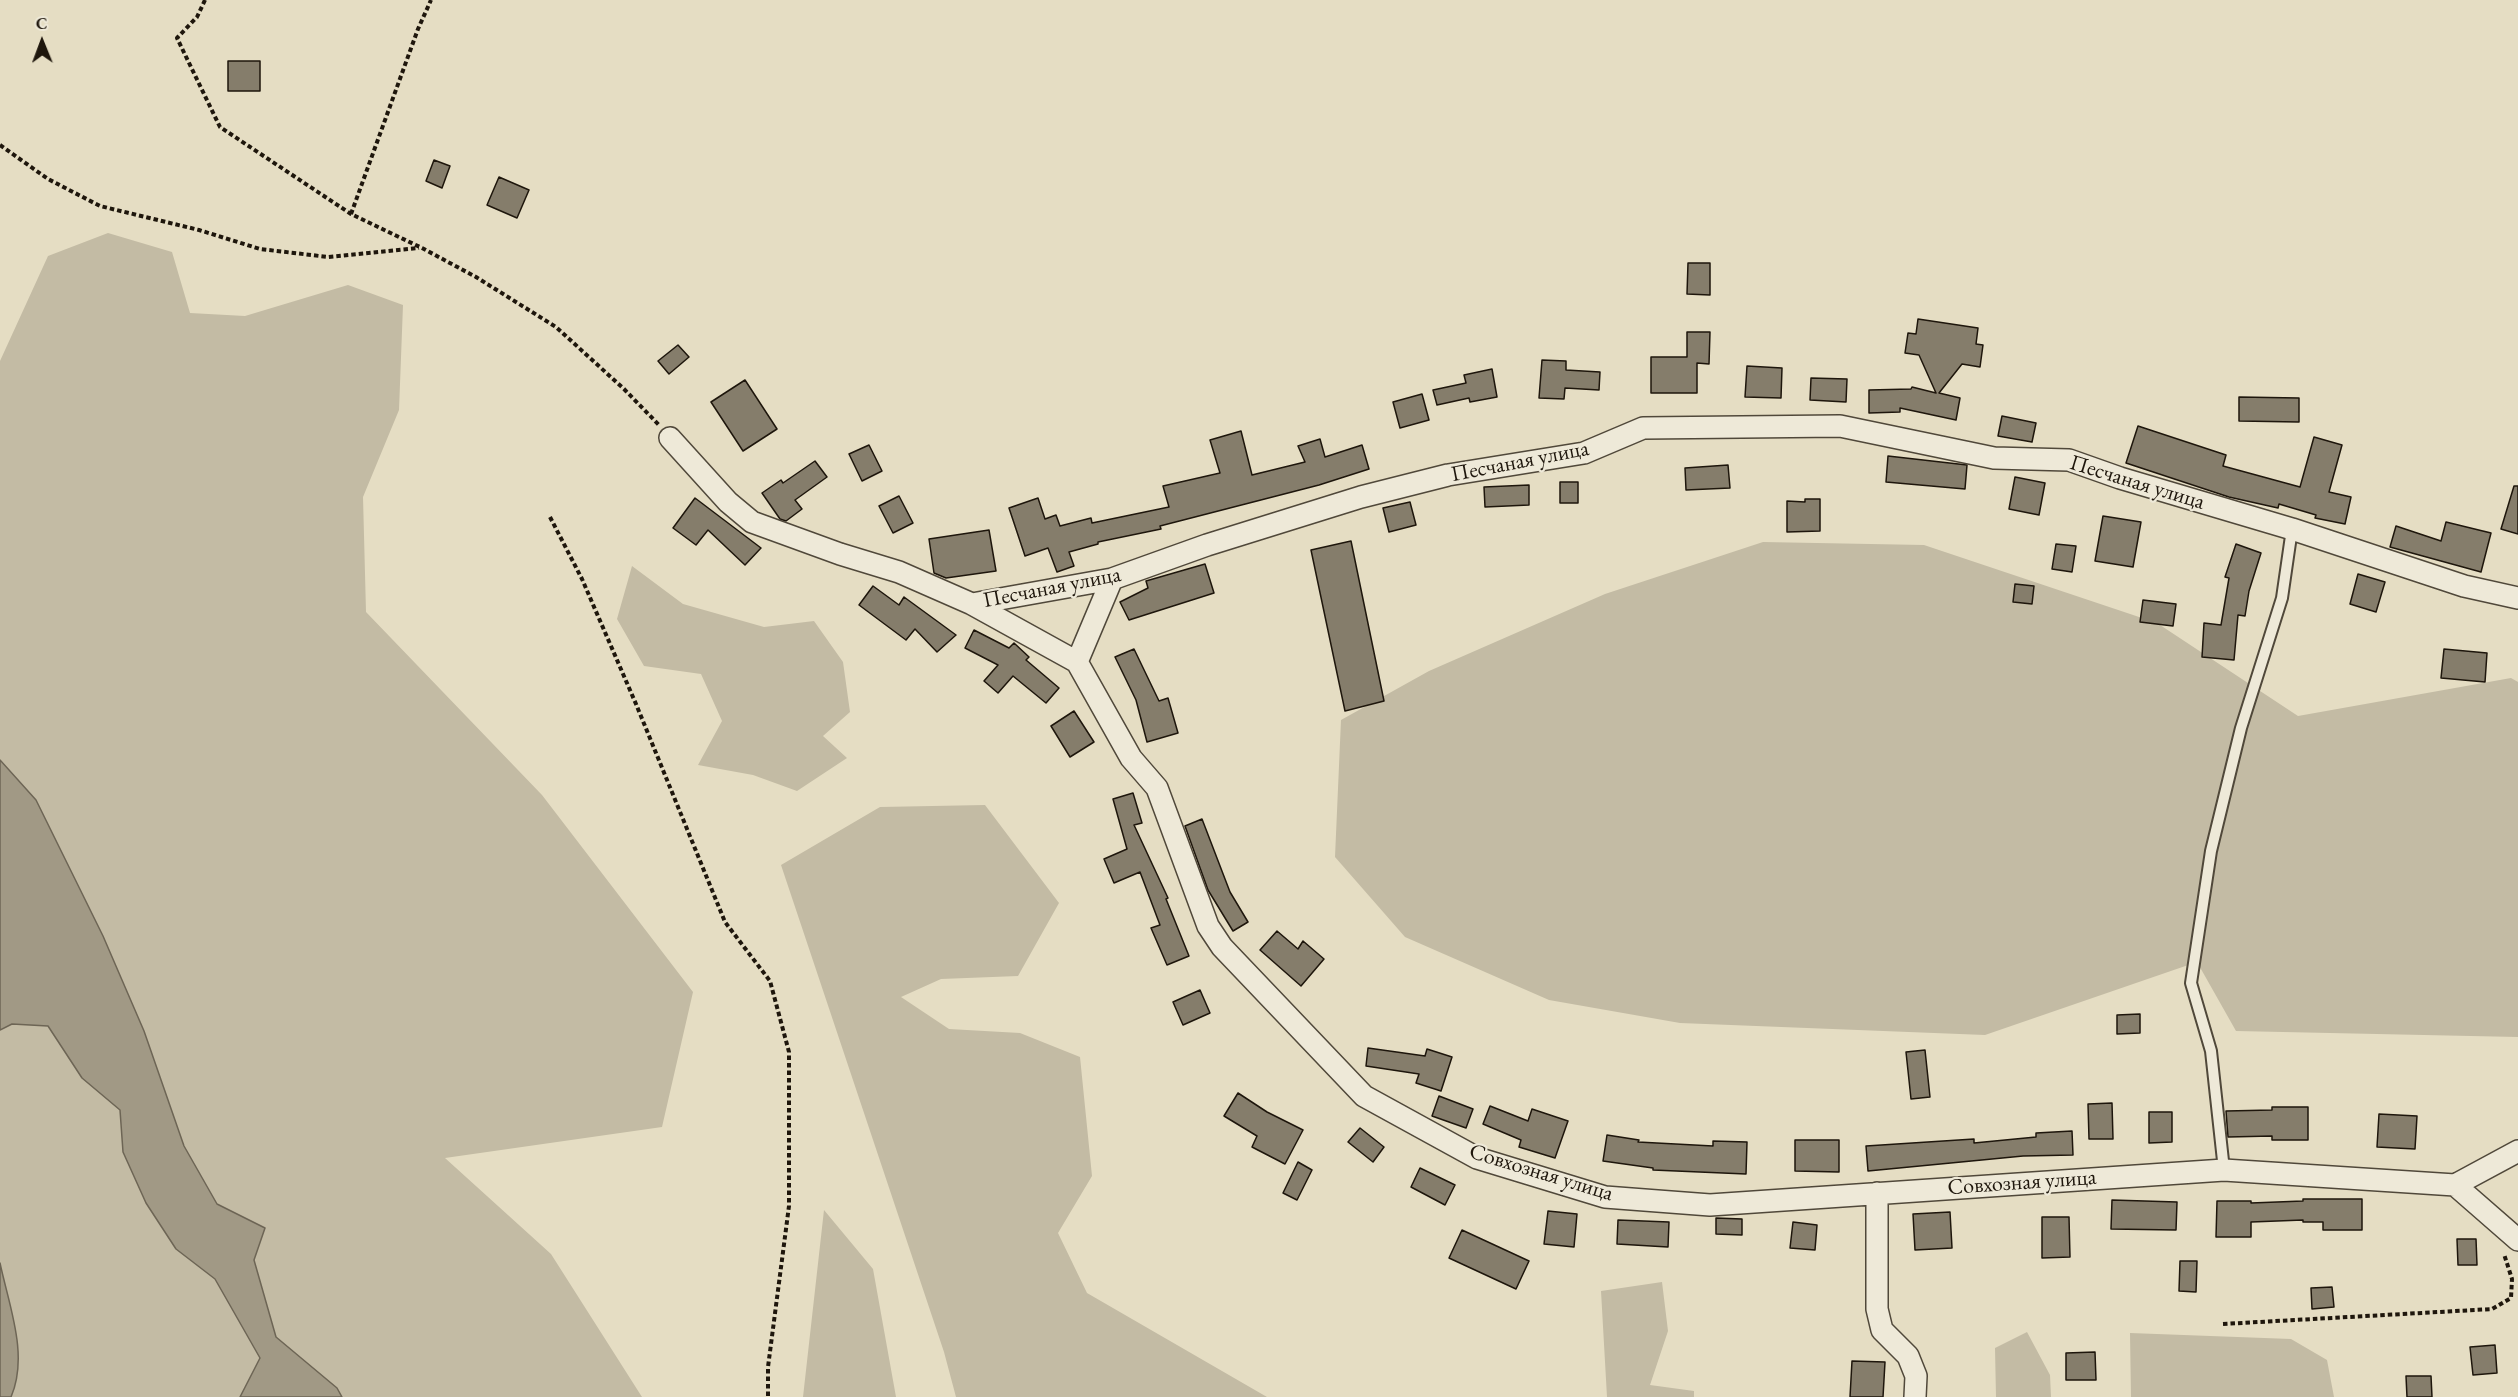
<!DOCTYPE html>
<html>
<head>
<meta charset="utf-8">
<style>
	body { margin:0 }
	#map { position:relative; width:2518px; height:1397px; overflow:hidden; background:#e5ddc3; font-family:"EB Garamond",serif }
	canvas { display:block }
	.north { position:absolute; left:12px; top:12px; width:60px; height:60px; -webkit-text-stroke:4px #eee9d8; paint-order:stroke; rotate:359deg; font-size:16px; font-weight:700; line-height:24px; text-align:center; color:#1e160c }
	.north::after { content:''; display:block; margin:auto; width:21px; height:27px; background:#1e160c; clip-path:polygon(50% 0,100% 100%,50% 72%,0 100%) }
</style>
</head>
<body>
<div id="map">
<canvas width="2518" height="1397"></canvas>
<div class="north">С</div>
</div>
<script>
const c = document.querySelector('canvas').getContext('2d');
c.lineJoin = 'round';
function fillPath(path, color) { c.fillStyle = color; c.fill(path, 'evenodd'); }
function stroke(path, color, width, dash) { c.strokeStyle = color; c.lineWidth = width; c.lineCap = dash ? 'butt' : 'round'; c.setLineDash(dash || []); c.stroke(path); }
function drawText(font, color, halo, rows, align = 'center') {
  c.font = font + ' "EB Garamond",serif'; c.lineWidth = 4.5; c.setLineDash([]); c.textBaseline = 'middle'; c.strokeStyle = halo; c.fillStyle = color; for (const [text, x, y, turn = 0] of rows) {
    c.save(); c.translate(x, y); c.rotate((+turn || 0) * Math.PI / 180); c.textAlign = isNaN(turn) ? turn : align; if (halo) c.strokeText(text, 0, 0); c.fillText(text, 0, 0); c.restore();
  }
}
fillPath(new Path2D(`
	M108,233L172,252L190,313L245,316L348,285L403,305L399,410L363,497L366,612L542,795L693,992L662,1127L445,1158L551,1254L642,1397H0V361L48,256Z
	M1763,542L1924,545L2157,623L2298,716L2511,678L2518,682V1037L2236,1031L2197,962L1985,1035L1680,1023L1549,1000L1405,937L1335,857L1341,720L1429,671L1605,594Z
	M632,566L683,604L764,627L814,621L843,662L850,712L823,736L847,758L797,791L753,775L698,765L722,721L701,674L644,666L617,619Z
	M985,805L1059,903L1018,976L941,979L901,997L949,1029L1020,1033L1080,1057L1092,1176L1058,1233L1087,1293L1267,1397H956L944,1352L781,865L880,807Z
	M824,1210L873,1269L896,1397H803Z
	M1662,1282L1668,1331L1650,1385L1694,1391V1397H1607L1601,1291Z
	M2027,1332L2050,1375L2051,1397H1996L1995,1348Z
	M2130,1333L2291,1339L2327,1360L2334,1397H2131Z`), '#c3bba4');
const water = new Path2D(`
	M0,760L36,800L103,936L144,1031L184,1146L217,1204L265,1228L254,1260L276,1337L337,1388L342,1397H240L260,1358L215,1279L176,1249L146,1203L123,1152L120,1110L82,1078L48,1026L12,1024L0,1030Z
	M0,1263C9,1306 29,1355 11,1397H0Z`);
fillPath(water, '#a19985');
stroke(water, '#6d6555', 1.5);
const building = new Path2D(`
	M228,61H260V91H228Z
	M434,160L450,166L442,188L426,181Z
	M499,177L529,190L517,218L487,205Z
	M1688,263H1710V295L1687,294Z
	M1918,319L1978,328L1976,344L1983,345L1980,367L1962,364L1939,393L1960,398L1956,420L1900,408V412L1869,413V390L1911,389L1912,387L1936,393L1919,355L1905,353L1908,333L1916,334Z
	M1687,332H1710L1709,364L1697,363V393H1651V357H1687Z
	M678,345L689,357L669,374L658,361Z
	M1542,360L1566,361V370L1600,372L1599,390L1565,388L1564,399L1539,398Z
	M1747,366L1782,368L1781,398L1745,397Z
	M1492,369L1497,397L1470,402L1469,398L1437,405L1433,390L1466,383L1464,375Z
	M1811,378L1847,379L1846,402L1810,400Z
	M745,380L777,429L743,451L711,402Z
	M1422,394L1429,420L1400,428L1393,402Z
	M2239,397L2299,398V422L2239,421Z
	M2002,416L2036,423L2032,442L1998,436Z
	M2138,426L2226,455L2223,466L2300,487L2314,437L2342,445L2329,492L2351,497L2345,524L2315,518L2316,515L2279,504L2278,508L2229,497L2126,463Z
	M1241,431L1252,475L1305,462L1298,446L1320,439L1325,457L1362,445L1369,469L1319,485L1160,526L1161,529L1098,542V544L1069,552L1074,566L1057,572L1048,548L1025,556L1009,508L1038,498L1045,519L1056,515L1060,526L1091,518L1092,523L1169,507L1163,486L1220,473L1210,440Z
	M869,445L882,471L862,481L849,454Z
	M1888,456L1967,465L1965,489L1886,482Z
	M815,461L827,477L795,500L802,509L786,521L780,519L762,493L781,480L783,483Z
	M1728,465L1730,488L1686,490L1685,468Z
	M2015,477L2045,483L2039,515L2009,509Z
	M1560,482H1578V503H1560Z
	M1529,485V505L1485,507L1484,487Z
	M2514,486H2518V534L2501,529Z
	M899,496L913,523L893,533L879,506Z
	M695,498L761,548L745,565L708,530L696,545L673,528Z
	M1805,499H1820V531L1787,532V501L1805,502Z
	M1410,502L1416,525L1389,532L1383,508Z
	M2103,516L2141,522L2133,567L2095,561Z
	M2446,522L2491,533L2481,572L2390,547L2396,526L2441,541Z
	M989,530L996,571L946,578L934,573L929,539Z
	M1351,541L1384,701L1345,711L1311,550Z
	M2056,544L2076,546L2072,572L2052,569Z
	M2236,544L2261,553L2249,591L2245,616L2238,615L2234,660L2202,657L2204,623L2221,625L2229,578L2225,577Z
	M1205,564L1214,593L1129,620L1120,602L1148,588L1146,581Z
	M2358,574L2385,582L2376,612L2350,604Z
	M2015,584L2034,586L2032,604L2013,602Z
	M873,586L899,605L904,597L956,635L937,652L915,629L906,640L859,605Z
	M2143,600L2176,604L2173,626L2140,622Z
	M974,630L1009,648L1014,643L1029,657L1026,660L1059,688L1046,703L1013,676L998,693L984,681L998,665L965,648Z
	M1134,649L1159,701L1168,698L1178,733L1147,742L1136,700L1115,657Z
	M2444,649L2487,653L2485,682L2441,678Z
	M1074,711L1094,742L1070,757L1051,726Z
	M1133,793L1142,823L1134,825L1168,898L1166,899L1189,956L1167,965L1151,928L1160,925L1140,872L1114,883L1104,859L1127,849L1113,799Z
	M1202,819L1230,892L1248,922L1233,931L1208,890L1185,826Z
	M1277,931L1298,949L1303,941L1324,959L1301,986L1260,950Z
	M1200,990L1210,1013L1183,1025L1173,1002Z
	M2140,1014V1033L2117,1034V1015Z
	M1368,1048L1425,1056L1427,1049L1452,1057L1441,1091L1416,1083L1419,1074L1366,1066Z
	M1925,1050L1930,1097L1911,1099L1906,1052Z
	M1238,1093L1267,1112L1303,1130L1285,1164L1252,1147L1257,1136L1224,1116Z
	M1439,1096L1473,1109L1466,1128L1432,1116Z
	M2112,1103L2113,1139H2089L2088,1104Z
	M1490,1106L1528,1121L1532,1109L1568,1121L1555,1158L1519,1147L1521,1140L1483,1124Z
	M2272,1107H2308V1140H2272V1136L2228,1137L2226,1111L2272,1110Z
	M2149,1112H2172V1142L2149,1143Z
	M2379,1114L2417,1116L2415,1149L2377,1147Z
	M1360,1128L1384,1147L1373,1162L1348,1142Z
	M2072,1131L2073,1155L2023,1156L1868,1171L1866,1146L1974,1139V1143L2036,1137V1133Z
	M1607,1135L1639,1140L1638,1142L1713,1146V1141L1747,1142L1746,1174L1653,1170V1168L1603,1161Z
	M1795,1140H1839V1172L1795,1171Z
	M1298,1162L1312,1170L1297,1200L1283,1193Z
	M1420,1168L1455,1185L1445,1205L1411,1187Z
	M2303,1199H2362V1230H2323V1222H2303V1220L2251,1222V1237H2216L2217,1201H2251V1203L2303,1201Z
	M2112,1200L2177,1202L2176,1230L2111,1229Z
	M1548,1211L1577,1214L1574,1247L1544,1244Z
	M1950,1212L1952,1248L1915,1250L1913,1214Z
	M2042,1217H2069L2070,1257L2042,1258Z
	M1716,1218L1742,1219V1235L1716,1234Z
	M1618,1220L1669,1222L1668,1247L1617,1244Z
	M1793,1222L1817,1225L1815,1250L1790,1248Z
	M1462,1230L1529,1261L1516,1289L1449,1258Z
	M2457,1239H2476L2477,1265H2458Z
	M2180,1261H2197L2196,1292L2179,1291Z
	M2332,1287L2334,1307L2312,1309L2311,1288Z
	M2495,1345L2497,1373L2473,1375L2470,1347Z
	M2095,1352L2096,1380H2066V1353Z
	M1852,1361L1885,1362L1883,1397H1850Z
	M2406,1376H2431L2432,1397H2407Z`);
fillPath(building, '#857d6b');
stroke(building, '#1e160c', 1.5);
const service = new Path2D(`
	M2224,1170L2211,1051L2191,983L2211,851L2241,728L2282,598L2292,529`);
const minor = new Path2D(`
	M670,438L728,502L752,522L840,554L899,572L972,604L1112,579L1207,545L1361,497L1448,475L1584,453L1643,428L1840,426L1994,458L2069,460L2120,478L2292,529L2464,586L2518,598
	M1112,579L1077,662L1131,758L1157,788L1208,926L1222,947L1364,1096L1477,1158L1605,1197L1710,1205L2224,1170L2455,1185L2518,1151
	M972,604L1077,662
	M2455,1185L2518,1240
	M1877,1193V1309L1882,1330L1908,1356L1916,1376L1915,1397`);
stroke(service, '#50483a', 14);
stroke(minor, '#50483a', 24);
stroke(new Path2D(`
	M205,0L197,17L177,38L220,127L351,214L422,248L476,277L556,327L624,389L659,425
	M0,145L48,179L100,206L199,230L260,249L328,257L419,248
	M351,214L418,29L431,0
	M550,517L582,579L636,704L725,922L770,981L789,1052V1206L768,1367V1397
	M2223,1324L2492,1309L2511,1298L2512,1279L2504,1254`), '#1e160c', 4, [4.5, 3]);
stroke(service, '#eee9d8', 10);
stroke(minor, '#eee9d8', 21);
drawText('22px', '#1e160c', '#eee9d8', [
	["Песчаная улица",1520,462,-11],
	["Песчаная улица",2137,483,17],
	["Песчаная улица",1052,588,-11],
	["Совхозная улица",1541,1173,17],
	["Совхозная улица",2022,1183,-4]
]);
</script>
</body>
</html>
